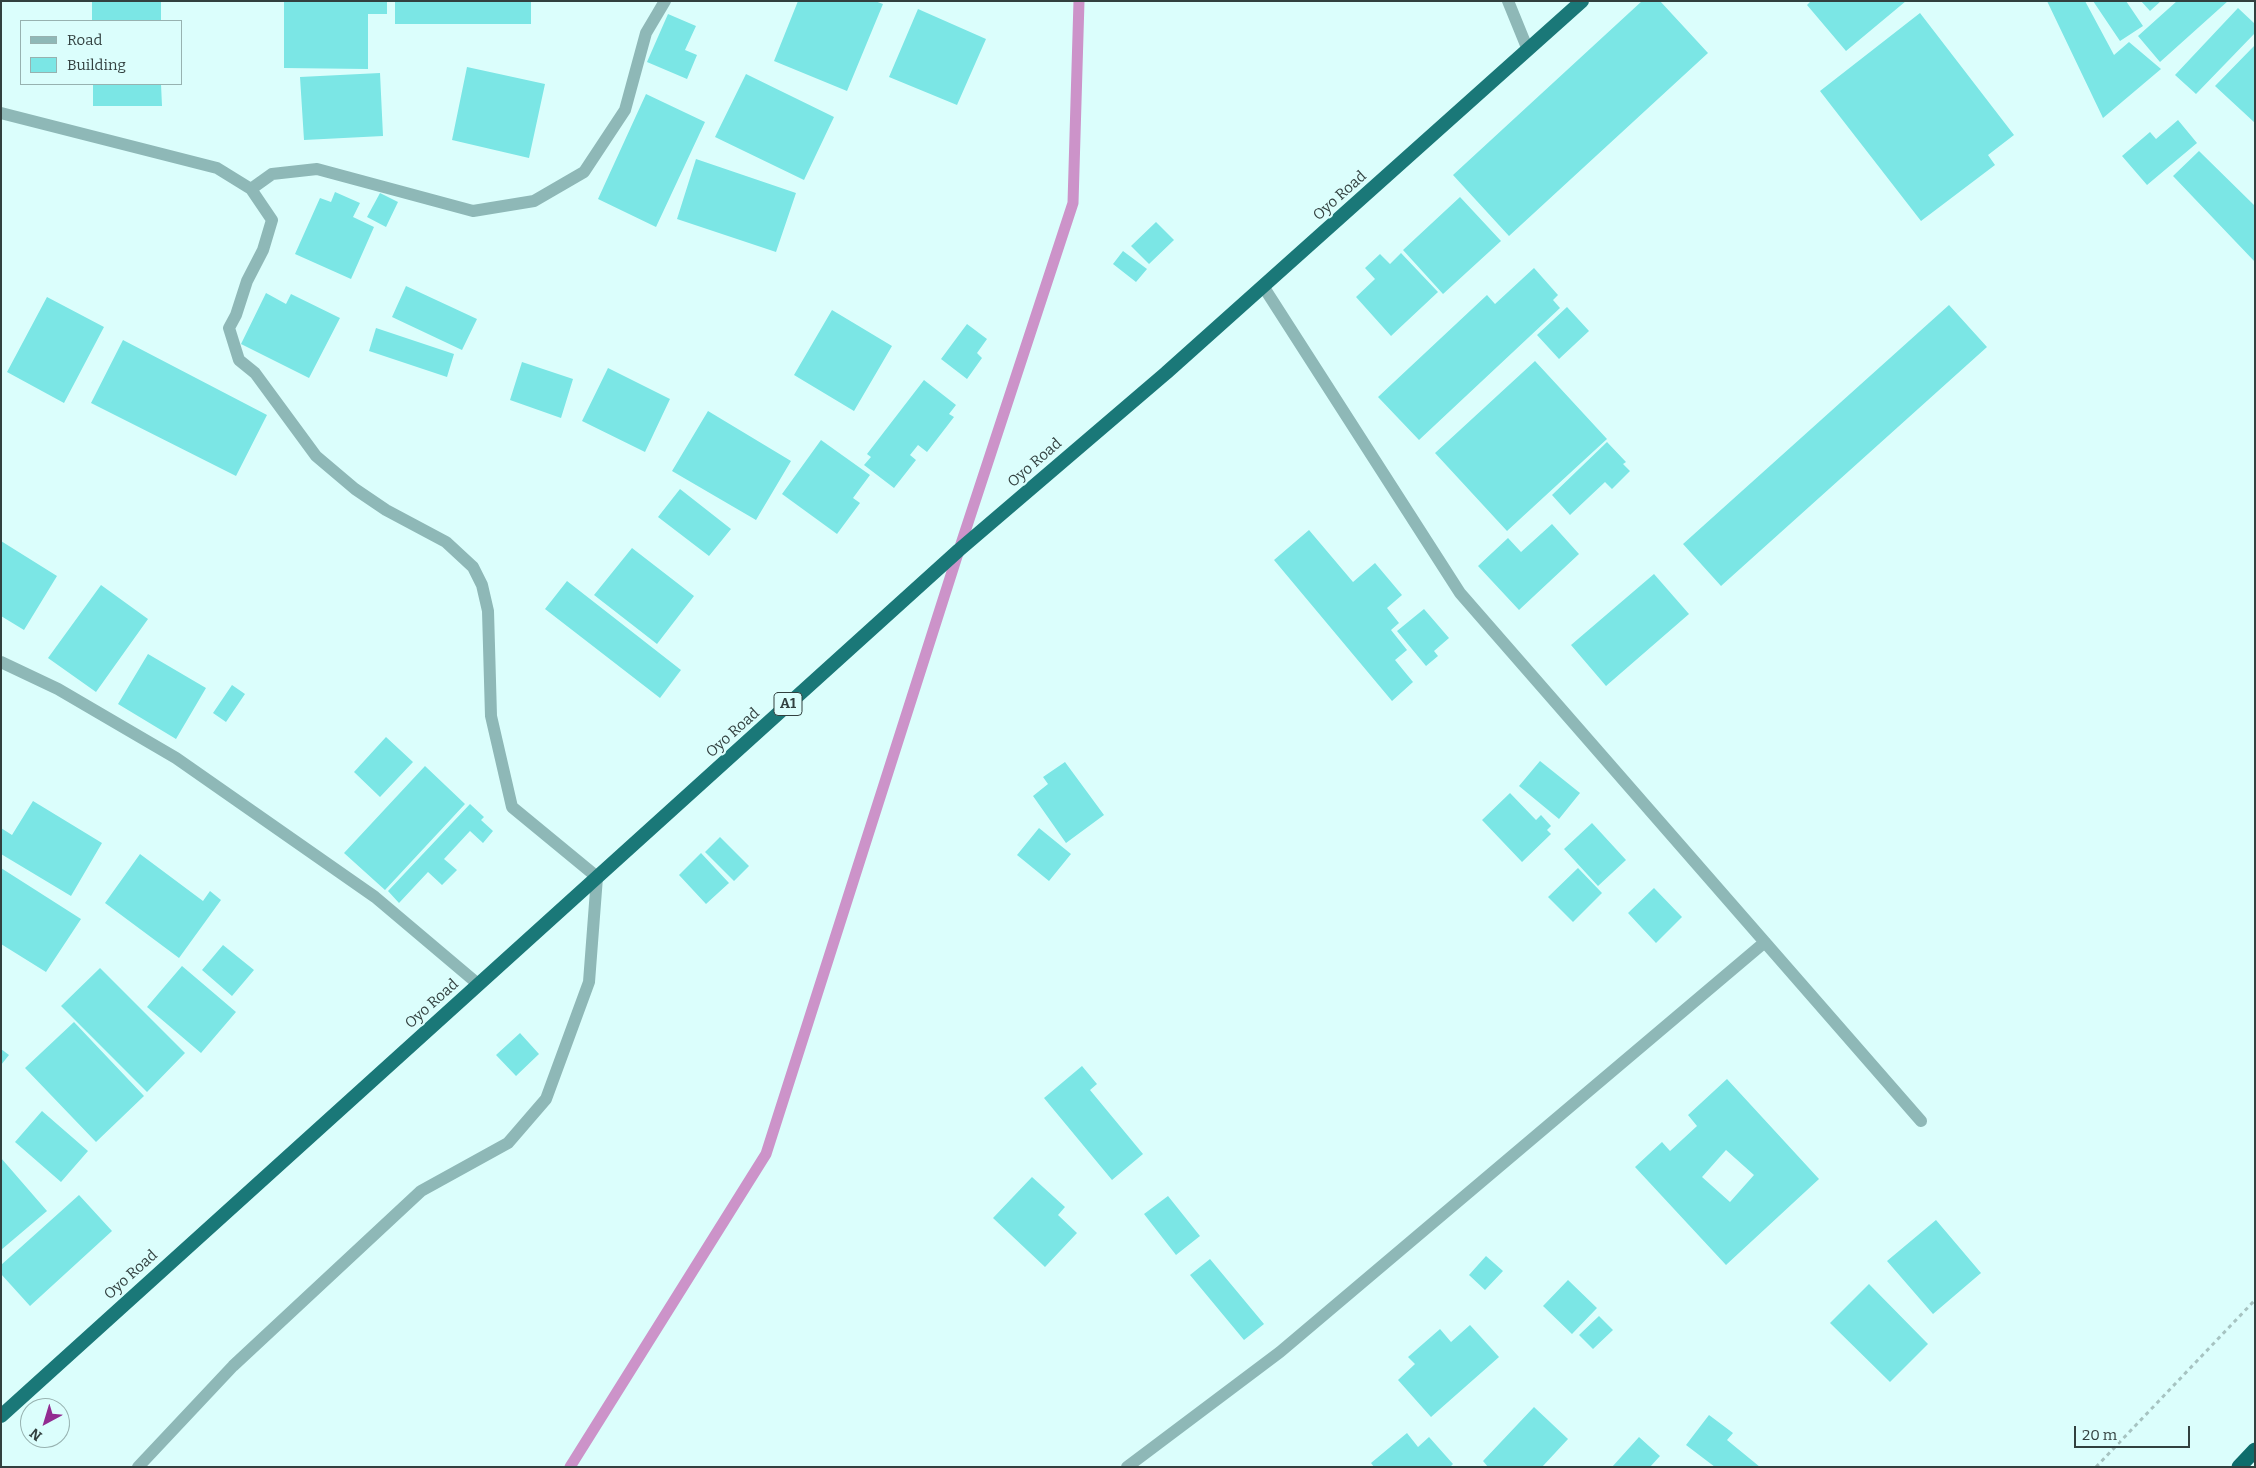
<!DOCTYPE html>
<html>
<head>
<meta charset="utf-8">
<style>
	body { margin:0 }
	#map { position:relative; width:2256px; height:1468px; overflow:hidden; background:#dbfefc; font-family:Bitter,serif }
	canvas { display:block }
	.frame { position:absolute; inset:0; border:2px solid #32403f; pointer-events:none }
	.legend { position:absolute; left:20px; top:20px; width:162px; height:65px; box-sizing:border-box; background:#dbfefc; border:1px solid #97b2b0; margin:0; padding:6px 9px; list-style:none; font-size:15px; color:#32403f }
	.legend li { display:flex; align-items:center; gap:10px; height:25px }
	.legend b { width:25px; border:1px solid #97b2b0 }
	.north { position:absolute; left:20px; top:1398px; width:50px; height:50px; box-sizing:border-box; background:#dbfefc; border:1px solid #97b2b0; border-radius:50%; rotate:219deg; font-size:14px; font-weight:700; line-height:20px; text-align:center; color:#32403f }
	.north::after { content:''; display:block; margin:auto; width:18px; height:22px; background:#922c91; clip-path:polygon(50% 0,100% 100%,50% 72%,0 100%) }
	.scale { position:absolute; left:2074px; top:1426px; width:116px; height:22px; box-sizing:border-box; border:2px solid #32403f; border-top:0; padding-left:6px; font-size:15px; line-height:18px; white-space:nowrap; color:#32403f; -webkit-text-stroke:4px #dbfefc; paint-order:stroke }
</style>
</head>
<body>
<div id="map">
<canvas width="2256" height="1468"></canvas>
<div class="frame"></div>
<ul class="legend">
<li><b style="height:6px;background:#8eb8b7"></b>Road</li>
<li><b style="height:14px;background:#7be6e5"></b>Building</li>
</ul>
<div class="north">N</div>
<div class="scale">20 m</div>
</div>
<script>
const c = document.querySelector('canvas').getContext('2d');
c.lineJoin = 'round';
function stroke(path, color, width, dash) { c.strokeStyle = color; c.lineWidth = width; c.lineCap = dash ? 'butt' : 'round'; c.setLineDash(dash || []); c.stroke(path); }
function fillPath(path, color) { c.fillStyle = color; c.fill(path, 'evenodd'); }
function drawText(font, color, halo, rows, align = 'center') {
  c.font = font + ' Bitter,serif'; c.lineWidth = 4.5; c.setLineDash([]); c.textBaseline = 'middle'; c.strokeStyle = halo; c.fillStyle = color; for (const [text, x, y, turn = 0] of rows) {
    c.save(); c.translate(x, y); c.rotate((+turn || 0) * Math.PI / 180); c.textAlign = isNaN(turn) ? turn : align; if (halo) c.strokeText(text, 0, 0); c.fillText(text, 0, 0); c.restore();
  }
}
stroke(new Path2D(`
	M570,1467L766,1154L959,550L1073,203L1079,1`), '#cc93c9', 11);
fillPath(new Path2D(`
	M92,1H161V21H92Z
	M284,1H387V14H368V69L284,68Z
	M395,1H531V24H395Z
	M798,1H875L883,4L847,91L774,61Z
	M1642,1H1660L1708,53L1509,236L1453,175Z
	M1811,1H1906L1846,51L1807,5Z
	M2047,1H2085L2114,55L2129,42L2161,69L2103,118Z
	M2093,1H2126L2143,26L2120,41Z
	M2141,1H2161L2150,11Z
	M2177,1H2228L2160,62L2138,36Z
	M2238,8L2255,24V33L2196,94L2175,75Z
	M918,9L986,39L957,105L889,77Z
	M1920,13L2014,135L1988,155L1995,165L1921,221L1820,91Z
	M668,14L696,26L685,50L697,55L687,79L647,62Z
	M2255,45V123L2215,86Z
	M467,67L545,84L529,158L452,140Z
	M380,73L383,136L304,140L300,77Z
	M746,74L834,117L804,180L715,137Z
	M93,84H161L162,106H93Z
	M646,94L705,122L656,227L598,199Z
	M2178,120L2197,143L2147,185L2122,156L2150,132L2156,139Z
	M2199,151L2255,206V262L2173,176Z
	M696,159L796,193L776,252L677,219Z
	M335,192L360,203L353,217L374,227L351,279L295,254L320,198L331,202Z
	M380,193L398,202L386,227L367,217Z
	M1460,197L1501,241L1443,294L1403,250Z
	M1156,222L1174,240L1149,264L1131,246Z
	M1123,251L1147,269L1136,282L1113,264Z
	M1401,253L1438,292L1391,336L1356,297L1375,279L1365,268L1380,254L1390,264Z
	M1534,268L1558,295L1553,300L1560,308L1419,440L1378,397L1487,295L1495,304Z
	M406,286L477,319L462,350L392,317Z
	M266,293L286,304L291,294L340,318L309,378L241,344Z
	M47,297L104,327L64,403L7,372Z
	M1949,305L1987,347L1721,586L1683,544Z
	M1567,307L1589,331L1559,359L1537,335Z
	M832,310L892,346L854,411L794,375Z
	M967,324L987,339L977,353L982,358L967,379L941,359Z
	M376,328L454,354L447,377L369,351Z
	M123,340L267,415L236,476L91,403Z
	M1535,361L1607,439L1507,531L1435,453Z
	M522,362L573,379L561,418L510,400Z
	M608,368L670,399L645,452L582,421Z
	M924,380L956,405L949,414L954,417L927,452L918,445L910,455L916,460L894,488L864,465L871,457L867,454Z
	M708,411L791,461L756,520L672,471Z
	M821,440L870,475L853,498L860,503L837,534L782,494Z
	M1607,442L1626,462L1623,464L1630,471L1612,489L1605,482L1570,515L1552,495Z
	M680,489L731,529L709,556L658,517Z
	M1552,524L1579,554L1519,610L1478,566L1508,538L1521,552Z
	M1309,530L1353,582L1375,563L1402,595L1387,608L1399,623L1391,630L1407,650L1395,660L1413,682L1392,701L1274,560Z
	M1,541L57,576L24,630L1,616Z
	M632,548L694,596L657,644L594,595Z
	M1654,574L1689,614L1606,686L1571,645Z
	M567,581L681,670L660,698L545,609Z
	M101,585L148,619L96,692L48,658Z
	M1424,609L1449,638L1434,651L1438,656L1426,666L1397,631Z
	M148,654L206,688L176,739L118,704Z
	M232,685L245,694L226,722L213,713Z
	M386,737L413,762L380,797L354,772Z
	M1540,761L1580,793L1559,819L1519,786Z
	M1065,762L1104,815L1066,843L1033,796L1048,784L1043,777Z
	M425,766L465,804L385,890L344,853Z
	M1510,793L1536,820L1541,815L1551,826L1547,830L1551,834L1522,862L1482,820Z
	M33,801L102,843L71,896L1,854V828L12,835Z
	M470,804L484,817L481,820L493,831L483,843L470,831L444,859L457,870L442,885L428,872L399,903L388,891Z
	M1592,823L1626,860L1598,886L1564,849Z
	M1039,828L1071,854L1049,881L1017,855Z
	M720,837L749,866L734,881L705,852Z
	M701,853L729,883L706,904L679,875Z
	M140,854L203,901L210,891L221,900L179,958L105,903Z
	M1,868L81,919L46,972L1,944Z
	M1578,868L1602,893L1573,922L1548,897Z
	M1654,888L1682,917L1656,943L1628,913Z
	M223,945L254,970L232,996L202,970Z
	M182,966L236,1012L201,1053L147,1007Z
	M100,968L185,1053L147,1092L61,1006Z
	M74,1022L144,1096L96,1142L25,1068Z
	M520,1033L539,1054L516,1076L496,1055Z
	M1,1049L9,1055L1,1065Z
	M1082,1066L1097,1084L1090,1090L1143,1154L1112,1180L1044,1098Z
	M1727,1079L1819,1179L1726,1265L1635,1167L1662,1142L1670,1151L1697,1126L1688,1115ZM1726,1150L1754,1175L1730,1202L1702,1177Z
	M42,1111L88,1151L61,1182L15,1142Z
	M1,1158L47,1211L1,1250Z
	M1032,1177L1065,1207L1058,1215L1077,1233L1045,1267L993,1218Z
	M79,1195L112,1231L30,1306L1,1274V1265Z
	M1168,1196L1200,1236L1176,1255L1144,1214Z
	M1936,1220L1981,1273L1933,1314L1887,1261Z
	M1486,1256L1503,1271L1485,1290L1469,1275Z
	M1210,1259L1264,1324L1244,1340L1190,1275Z
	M1568,1280L1597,1308L1572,1334L1543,1306Z
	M1869,1284L1928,1344L1890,1382L1830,1323Z
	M1599,1316L1613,1330L1593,1349L1579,1335Z
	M1470,1325L1499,1357L1431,1417L1398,1380L1415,1364L1408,1357L1440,1329L1451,1342Z
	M1534,1407L1568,1439L1542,1467H1488L1483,1461Z
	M1709,1415L1733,1433L1727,1440L1760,1467H1715L1686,1445Z
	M1407,1433L1418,1447L1429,1437L1453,1464L1450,1467H1374L1371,1463Z
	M1639,1437L1660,1456L1650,1467H1612Z`), '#7be6e5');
stroke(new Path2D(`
	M2096,1467L2255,1300`), '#a6c3c1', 3, [4, 4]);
stroke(new Path2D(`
	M1508,1L1528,50
	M1,113L217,168L251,189L272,220L263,250L247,281L236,315L229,328L239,360L255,373L316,456L355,489L386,510L446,542L473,567L482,585L488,611L491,716L512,807L597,877L589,982L546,1099L508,1143L421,1191L233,1366L138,1467
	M251,189L272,174L317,169L473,211L534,201L584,172L625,110L646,33L665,1
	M1263,286L1460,593L1921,1121
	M1,662L58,689L176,758L375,897L478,984
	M1127,1467L1280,1352L1765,942`), '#8eb8b7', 12);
stroke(new Path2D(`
	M1,1416L959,550L1166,373L1582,1`), '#1a7878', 14);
stroke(new Path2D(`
	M2239,1467L2255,1450`), '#0e6d6c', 15);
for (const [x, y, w] of [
	[788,704,28]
]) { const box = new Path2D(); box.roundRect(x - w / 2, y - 11.5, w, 23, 4); c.fillStyle = '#dbfefc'; c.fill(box); stroke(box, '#32403f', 1); }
drawText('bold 14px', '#32403f', null, [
	["A1",788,704]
]);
drawText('15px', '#32403f', '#dbfefc', [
	["Oyo Road",1340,196,-42],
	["Oyo Road",1035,463,-41],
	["Oyo Road",733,733,-42],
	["Oyo Road",432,1004,-42],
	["Oyo Road",131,1275,-42]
]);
</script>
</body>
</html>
